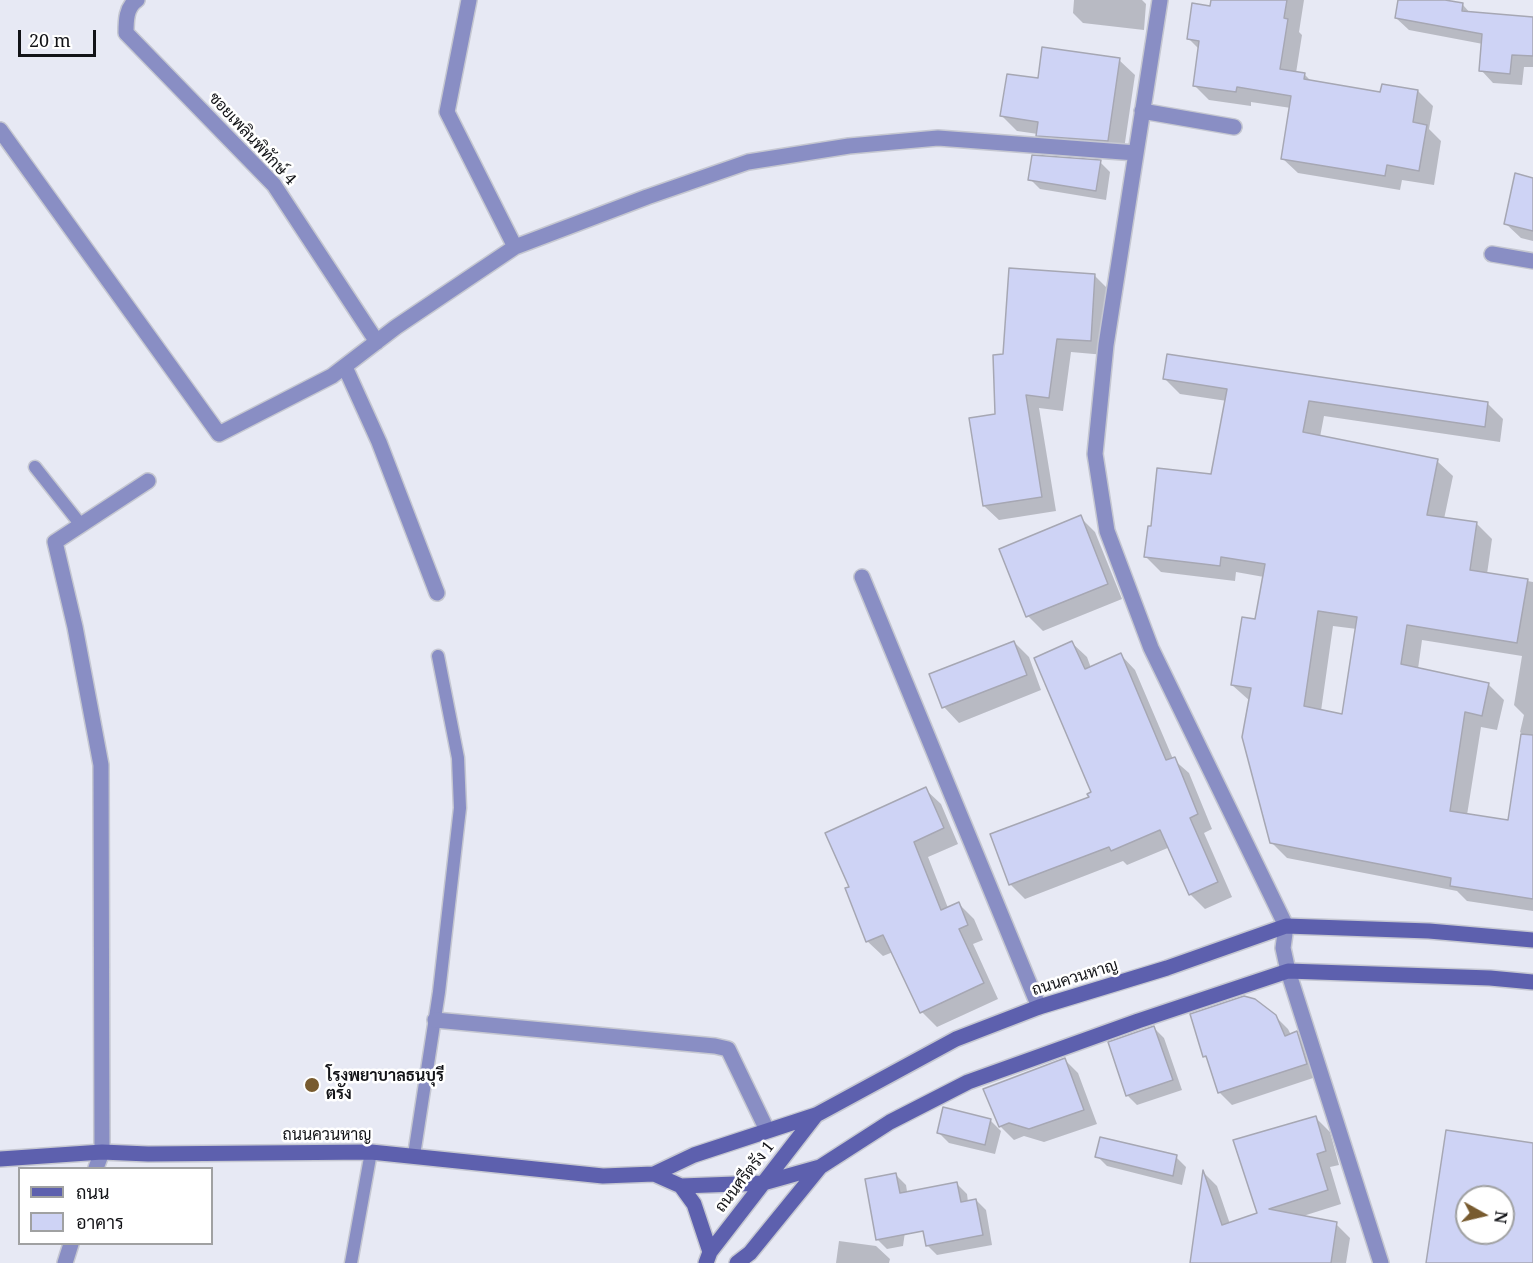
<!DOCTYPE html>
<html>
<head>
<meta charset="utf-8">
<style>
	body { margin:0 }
	#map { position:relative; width:1533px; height:1263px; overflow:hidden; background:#e7e9f4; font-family:"Noto Serif",Sarabun,serif }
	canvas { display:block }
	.legend { position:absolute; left:18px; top:1167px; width:195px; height:78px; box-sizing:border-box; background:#fff; border:2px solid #a0a1a2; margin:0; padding:8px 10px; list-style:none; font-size:18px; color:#121317 }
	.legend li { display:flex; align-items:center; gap:12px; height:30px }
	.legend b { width:30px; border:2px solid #a0a1a2 }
	.north { position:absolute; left:1455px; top:1185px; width:60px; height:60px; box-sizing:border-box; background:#fff; border:2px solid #a0a1a2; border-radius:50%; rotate:98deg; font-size:16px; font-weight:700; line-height:24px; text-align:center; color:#121317 }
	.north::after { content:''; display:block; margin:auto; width:21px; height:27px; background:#785b2f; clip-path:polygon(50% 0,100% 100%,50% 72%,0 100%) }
	.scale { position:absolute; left:18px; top:30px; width:78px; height:27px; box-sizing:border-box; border:3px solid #121317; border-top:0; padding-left:8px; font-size:18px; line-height:21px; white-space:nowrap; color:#121317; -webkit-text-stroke:4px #fff; paint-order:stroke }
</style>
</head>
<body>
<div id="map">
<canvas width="1533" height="1263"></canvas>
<ul class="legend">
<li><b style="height:8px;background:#5d60ae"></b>ถนน</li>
<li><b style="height:16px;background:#ced3f5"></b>อาคาร</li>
</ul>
<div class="north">N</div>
<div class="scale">20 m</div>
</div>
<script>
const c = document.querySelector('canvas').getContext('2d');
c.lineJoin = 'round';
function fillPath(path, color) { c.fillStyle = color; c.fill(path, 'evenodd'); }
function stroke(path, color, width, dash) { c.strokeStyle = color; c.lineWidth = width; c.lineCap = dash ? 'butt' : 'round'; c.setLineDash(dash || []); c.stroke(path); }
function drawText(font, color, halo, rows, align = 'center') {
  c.font = font + ' "Noto Serif",Sarabun,serif'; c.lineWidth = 5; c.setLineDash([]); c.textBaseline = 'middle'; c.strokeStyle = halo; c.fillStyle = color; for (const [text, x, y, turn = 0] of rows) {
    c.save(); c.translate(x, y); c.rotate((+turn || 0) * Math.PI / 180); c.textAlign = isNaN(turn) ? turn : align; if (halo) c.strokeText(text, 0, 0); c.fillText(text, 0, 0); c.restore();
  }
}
fillPath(new Path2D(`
	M1074,0H1142L1146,4L1144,30L1083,23L1073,13Z
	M1212,0H1304L1299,32L1302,35L1296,73L1304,74L1312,82L1382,94L1418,91L1433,106L1429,129L1441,141L1434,185L1402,180L1400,190L1298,173L1282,158L1291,108L1251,102V106L1209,100L1194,85L1199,49L1188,38L1211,8Z
	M1400,0H1437L1463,5L1471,14L1533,18V67H1524L1522,85L1493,83L1481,70L1483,44L1409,30L1396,18Z
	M1119,60L1135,75L1123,156L1052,150L1038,134L1017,131L1002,116L1039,80Z
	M1100,162L1110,172L1106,200L1040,189L1030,179Z
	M1533,179V241L1521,238L1505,223Z
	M1095,276L1109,290L1105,355L1071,352L1063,411L1039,408L1056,511L999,520L984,506L997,415Z
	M1165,379L1487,403L1503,419L1500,442L1324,416L1320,437L1437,461L1453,476L1444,519L1476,523L1492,539L1487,574L1533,582V911L1467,901L1457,891L1287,858L1271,842L1250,701L1232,685L1256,621L1264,577L1236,572L1235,581L1161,572L1145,556L1152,528L1212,476L1227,401L1180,394ZM1333,626L1357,629L1343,715L1321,711ZM1422,640L1522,656L1514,705L1524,715L1520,732L1523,735L1509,822L1467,815L1481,727L1497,730L1504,700L1489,685L1418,669Z
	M1080,517L1095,532L1122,599L1043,631L1028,616Z
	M1014,642L1029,657L1041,690L959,723L944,707L931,674Z
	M1072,643L1087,657L1091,668L1121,655L1135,670L1173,759L1189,773L1212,829L1204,833L1232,897L1205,909L1190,894L1170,847L1127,865L1123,861L1025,899L1010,884L1093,793Z
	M925,789L941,804L958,844L928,857L948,908L959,904L974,919L983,940L973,944L998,999L937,1027L922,1012L893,952L883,956L867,941L851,888Z
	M1275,1016L1288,1029L1291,1035L1297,1033L1309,1045L1319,1076L1232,1105L1219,1092L1209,1060L1204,1056Z
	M1154,1028L1164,1038L1182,1090L1137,1105L1127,1095Z
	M1064,1059L1078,1073L1097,1124L1044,1142L1024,1136L1014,1140L1000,1126Z
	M944,1109L991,1121L1001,1131L995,1154L949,1143L939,1133Z
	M1316,1118L1330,1132L1339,1165L1330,1167L1341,1204L1300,1217L1336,1224L1350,1238L1346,1263H1192L1204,1173L1217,1186L1230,1224L1259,1214Z
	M1097,1156L1176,1157L1186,1167L1182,1185L1107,1166Z
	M896,1175L906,1185L909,1204L903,1246L887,1249L877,1239Z
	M957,1184L967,1194L968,1202L976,1200L986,1210L992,1245L937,1255L927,1245Z
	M839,1241L876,1246L890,1259L889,1263H836Z`), '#0003');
const building = new Path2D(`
	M1211,0H1287L1284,18L1288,19L1280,69L1305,73L1304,79L1380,92L1382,84L1418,90L1413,122L1427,125L1419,171L1387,165L1385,176L1281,159L1291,96L1237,87L1236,92L1193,86L1199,41L1187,39L1192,3L1210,6Z
	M1398,0H1445L1463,3L1462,11L1533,17V56L1512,55L1510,74L1479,71L1482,34L1395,18Z
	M1042,47L1120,58L1108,141L1036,136L1038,122L1000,116L1007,74L1038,78Z
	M1032,155L1101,160L1096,191L1028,180Z
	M1515,173L1533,178V231L1504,224Z
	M1009,268L1095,274L1091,341L1057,339L1049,398L1026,395L1042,497L983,506L969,418L995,414L993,355L1003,354Z
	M1167,354L1488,402L1485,427L1309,401L1303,432L1438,459L1427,515L1477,522L1470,570L1528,579L1517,643L1407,625L1401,664L1489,683L1482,716L1465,712L1450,811L1508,820L1521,734L1533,735V899L1450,886L1451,878L1270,843L1242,737L1251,688L1231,685L1242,617L1255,619L1265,564L1221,557L1220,566L1144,557L1148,526H1151L1157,468L1211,474L1227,389L1163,379ZM1318,611L1357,617L1342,714L1304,706Z
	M1081,515L1108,584L1026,617L999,549Z
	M1014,641L1027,675L942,708L929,674Z
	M1072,641L1085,669L1121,653L1166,760L1175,757L1198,814L1190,818L1218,882L1189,895L1160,830L1111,851L1109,847L1009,885L990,834L1089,797L1087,794L1091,792L1034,658Z
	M926,787L944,828L914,842L941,910L959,902L968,925L959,929L984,983L920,1013L883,935L866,942L845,888L849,887L825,833Z
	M1244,996L1255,999L1276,1015L1285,1036L1297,1031L1307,1064L1218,1093L1206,1056L1203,1057L1190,1014Z
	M1154,1026L1173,1080L1126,1096L1108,1042Z
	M1065,1058L1084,1110L1029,1129L1009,1123L999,1127L983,1089Z
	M943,1107L991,1119L985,1145L937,1133Z
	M1316,1116L1326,1151L1317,1154L1328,1190L1269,1209L1337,1222L1331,1263H1190L1203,1170L1222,1225L1257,1213L1233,1140Z
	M1446,1130L1533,1143V1263H1426ZM1467,1197H1503V1233H1467Z
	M1100,1137L1177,1155L1173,1176L1095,1157Z
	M896,1173L900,1193L957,1182L961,1202L976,1199L983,1235L926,1246L923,1231L876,1240L865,1179Z`);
fillPath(building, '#ced3f5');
stroke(building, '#a6a7b3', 1.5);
const lane = new Path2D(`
	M35,467L81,525
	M414,1155L439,992L460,808L458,758L438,656
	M351,1263L371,1152`);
const street = new Path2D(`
	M137,0C126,7 126,21 126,33L274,185L377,342
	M469,0L447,112L515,247
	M1160,0L1106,345L1095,454L1107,531L1151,648L1286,926L1283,948L1288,971L1381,1263
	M1142,111L1234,127
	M0,130L219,434L332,376L396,327L515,247L647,197L748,162L849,146L938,138L1136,153
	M1492,254L1533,261
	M345,367L379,442L437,593
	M862,577L1039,1007
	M435,1020L715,1046L728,1049L767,1130
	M96,1168L102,1152L101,765L75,627L55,542L148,481
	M65,1263L71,1244`);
const secondary = new Path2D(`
	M0,1159L102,1152L148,1154L371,1152L603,1176L654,1174L694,1155L816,1115L956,1039L1039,1007L1167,968L1286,926L1429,931L1533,940
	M654,1174L681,1186L763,1183L820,1167L890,1122L968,1082L1138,1021L1288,971L1490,978L1533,982
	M681,1186L694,1204L710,1252
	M706,1263L710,1252L816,1115
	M737,1263L750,1253L820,1167`);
stroke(lane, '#c5c7d1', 15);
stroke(street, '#c5c7d1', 18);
stroke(secondary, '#c5c7d1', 18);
stroke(lane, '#898ec4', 12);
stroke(street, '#898ec4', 15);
stroke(secondary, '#5d60ae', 15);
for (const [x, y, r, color] of [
	[312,1085,8,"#785b2f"]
]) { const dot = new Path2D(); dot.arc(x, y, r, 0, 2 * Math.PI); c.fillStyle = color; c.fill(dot); stroke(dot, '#fff', 2); }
drawText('16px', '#121317', '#fff', [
	["ซอยเพลินพิทักษ์ 4",252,139,47],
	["ถนนควนหาญ",1075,978,-17],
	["ถนนควนหาญ",327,1135],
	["ถนนศรีตรัง 1",745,1177,-52]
]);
drawText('bold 16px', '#121317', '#fff', [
	["โรงพยาบาลธนบุรี",326,1076],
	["ตรัง",326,1094]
], 'left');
</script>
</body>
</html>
